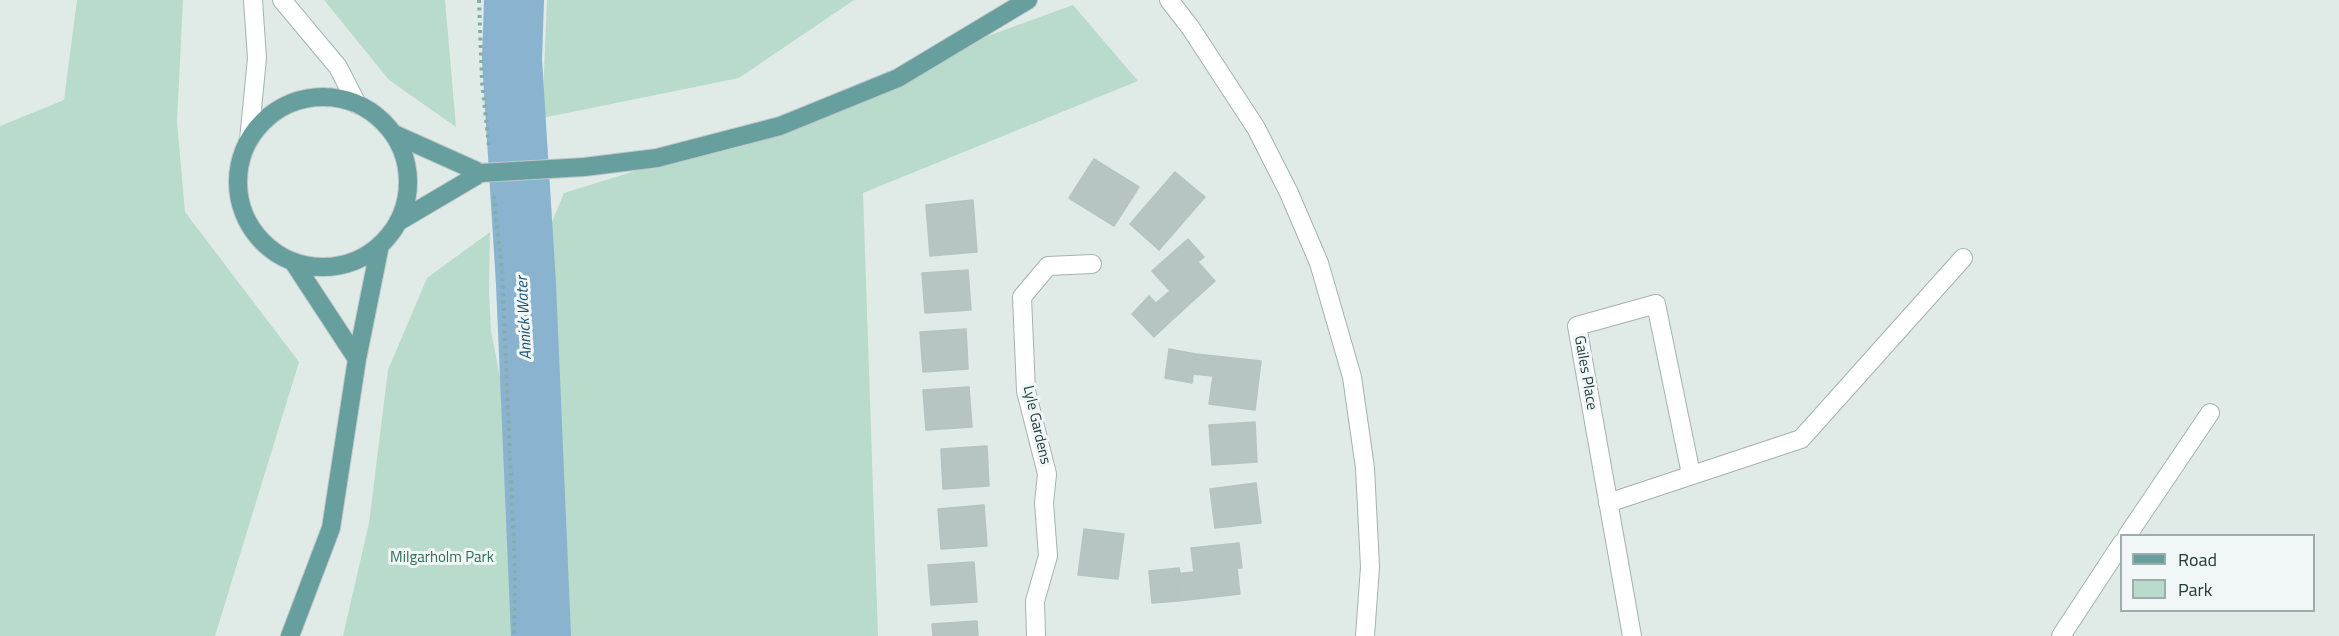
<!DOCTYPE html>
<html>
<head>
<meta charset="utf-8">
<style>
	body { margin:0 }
	#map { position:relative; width:2339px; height:636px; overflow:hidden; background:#e0ebe8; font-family:"Titillium Web",sans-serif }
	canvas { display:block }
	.legend { position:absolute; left:2120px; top:534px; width:195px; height:78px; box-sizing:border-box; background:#f1f7f6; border:2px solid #9eacab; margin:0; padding:8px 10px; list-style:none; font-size:18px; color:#213b3a }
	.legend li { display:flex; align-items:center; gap:12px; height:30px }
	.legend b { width:30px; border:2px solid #9eacab }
</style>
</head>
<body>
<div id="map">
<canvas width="2339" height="636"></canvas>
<ul class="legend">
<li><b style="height:8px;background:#669f9e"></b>Road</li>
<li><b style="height:16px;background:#b9dbcb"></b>Park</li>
</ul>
</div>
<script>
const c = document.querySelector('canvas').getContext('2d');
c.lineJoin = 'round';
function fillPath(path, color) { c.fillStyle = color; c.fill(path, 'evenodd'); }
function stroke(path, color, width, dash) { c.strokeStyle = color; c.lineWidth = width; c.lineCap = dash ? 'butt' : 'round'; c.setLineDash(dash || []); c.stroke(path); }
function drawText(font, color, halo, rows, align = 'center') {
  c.font = font + ' "Titillium Web",sans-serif'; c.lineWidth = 6; c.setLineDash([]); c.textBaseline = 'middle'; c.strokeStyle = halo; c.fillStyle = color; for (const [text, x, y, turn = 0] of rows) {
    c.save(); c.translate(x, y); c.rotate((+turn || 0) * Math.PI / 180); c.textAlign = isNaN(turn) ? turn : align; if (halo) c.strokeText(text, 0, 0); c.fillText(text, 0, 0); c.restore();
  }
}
fillPath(new Path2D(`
	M77,0H183L177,122L185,212L299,362L215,636H0V126L64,100Z
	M324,0H445L456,127L389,80Z
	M547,0H854L739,78L542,118Z
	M1073,5L1138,81L863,193L878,636H541L526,284L564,193L780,126L941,53Z
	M490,232L489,291L491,331L509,424L511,489L523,571V636H343L369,523L388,370L427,278Z`), '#b9dbcb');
stroke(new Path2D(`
	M514,0L512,60L526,284L541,636`), '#89b3cf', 60);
const building = new Path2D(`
	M1094,159L1139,187L1114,226L1069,198Z
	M1175,172L1205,197L1159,250L1130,224Z
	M973,200L977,252L930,256L926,205Z
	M1188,239L1204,257L1198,262L1215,281L1172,320L1156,303L1170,291L1152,271Z
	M968,270L971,310L925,313L922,273Z
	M1149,296L1172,320L1154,337L1132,314Z
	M966,329L968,369L923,372L920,332Z
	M1169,349L1196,354L1192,383L1165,378Z
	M1196,354L1261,361L1255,410L1209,404L1213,376L1193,374Z
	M969,387L972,427L926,430L923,390Z
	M1255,422L1257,462L1212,465L1209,425Z
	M987,446L989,486L943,489L941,449Z
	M1256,483L1261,523L1215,528L1210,489Z
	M984,505L987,546L941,549L938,509Z
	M1084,529L1124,534L1118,579L1078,575Z
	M1239,543L1242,568H1237L1240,594L1178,601L1175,574L1194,572L1191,548Z
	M974,562L977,602L931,605L928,565Z
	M1179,568L1180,573L1175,574L1178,601L1152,603L1149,571Z
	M977,621L978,636H933L932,624Z`);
fillPath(building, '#b6c5c2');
stroke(building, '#b3c4c1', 1.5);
const minor = new Path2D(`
	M1169,0L1190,27L1256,128L1289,193L1319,263L1352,377L1365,468L1370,567L1365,636
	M1608,503L1801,439L1963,258
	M2127,536L2210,413
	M1036,636L1035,601L1048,556L1044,503L1047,474L1026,391L1022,297L1048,266L1092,264
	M1632,636L1577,326L1656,304L1691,474
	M2061,636L2122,543`);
const secondary = new Path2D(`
	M282,0L338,67L357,104
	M249,140L257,58L253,0`);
const primary = new Path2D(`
	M238 182a85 85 0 1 1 170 0a85 85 0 1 1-170 0Z
	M394,134L481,173
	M584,167L657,158L780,126L898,78L1028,0
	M398,222L481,173
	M294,263L357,359
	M290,636L331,528L357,359L380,245`);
stroke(minor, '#a3b3b0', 20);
stroke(secondary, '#9fb6b3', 20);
stroke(primary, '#c1c8c8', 20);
stroke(new Path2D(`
	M479,0L482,82L489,147
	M494,196L502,271L515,570L514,636`), '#81adaa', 4, [3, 4.5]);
stroke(minor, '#fff', 18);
stroke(secondary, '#fff', 18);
stroke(primary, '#669f9e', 18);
const primaryBridge = new Path2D(`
	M481,173L584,167`);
stroke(primaryBridge, '#c1c8c8', 20, []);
stroke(primaryBridge, '#669f9e', 18);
drawText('15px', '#213b3a', '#f1f7f6', [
	["Gailes Place",1585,373,80],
	["Lyle Gardens",1036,425,77]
]);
drawText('15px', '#2d7057', '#f1f7f6', [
	["Milgarholm Park",442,558]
]);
drawText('italic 16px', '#1d5174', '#f1f7f6', [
	["Annick Water",525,318,-93]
]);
</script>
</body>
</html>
